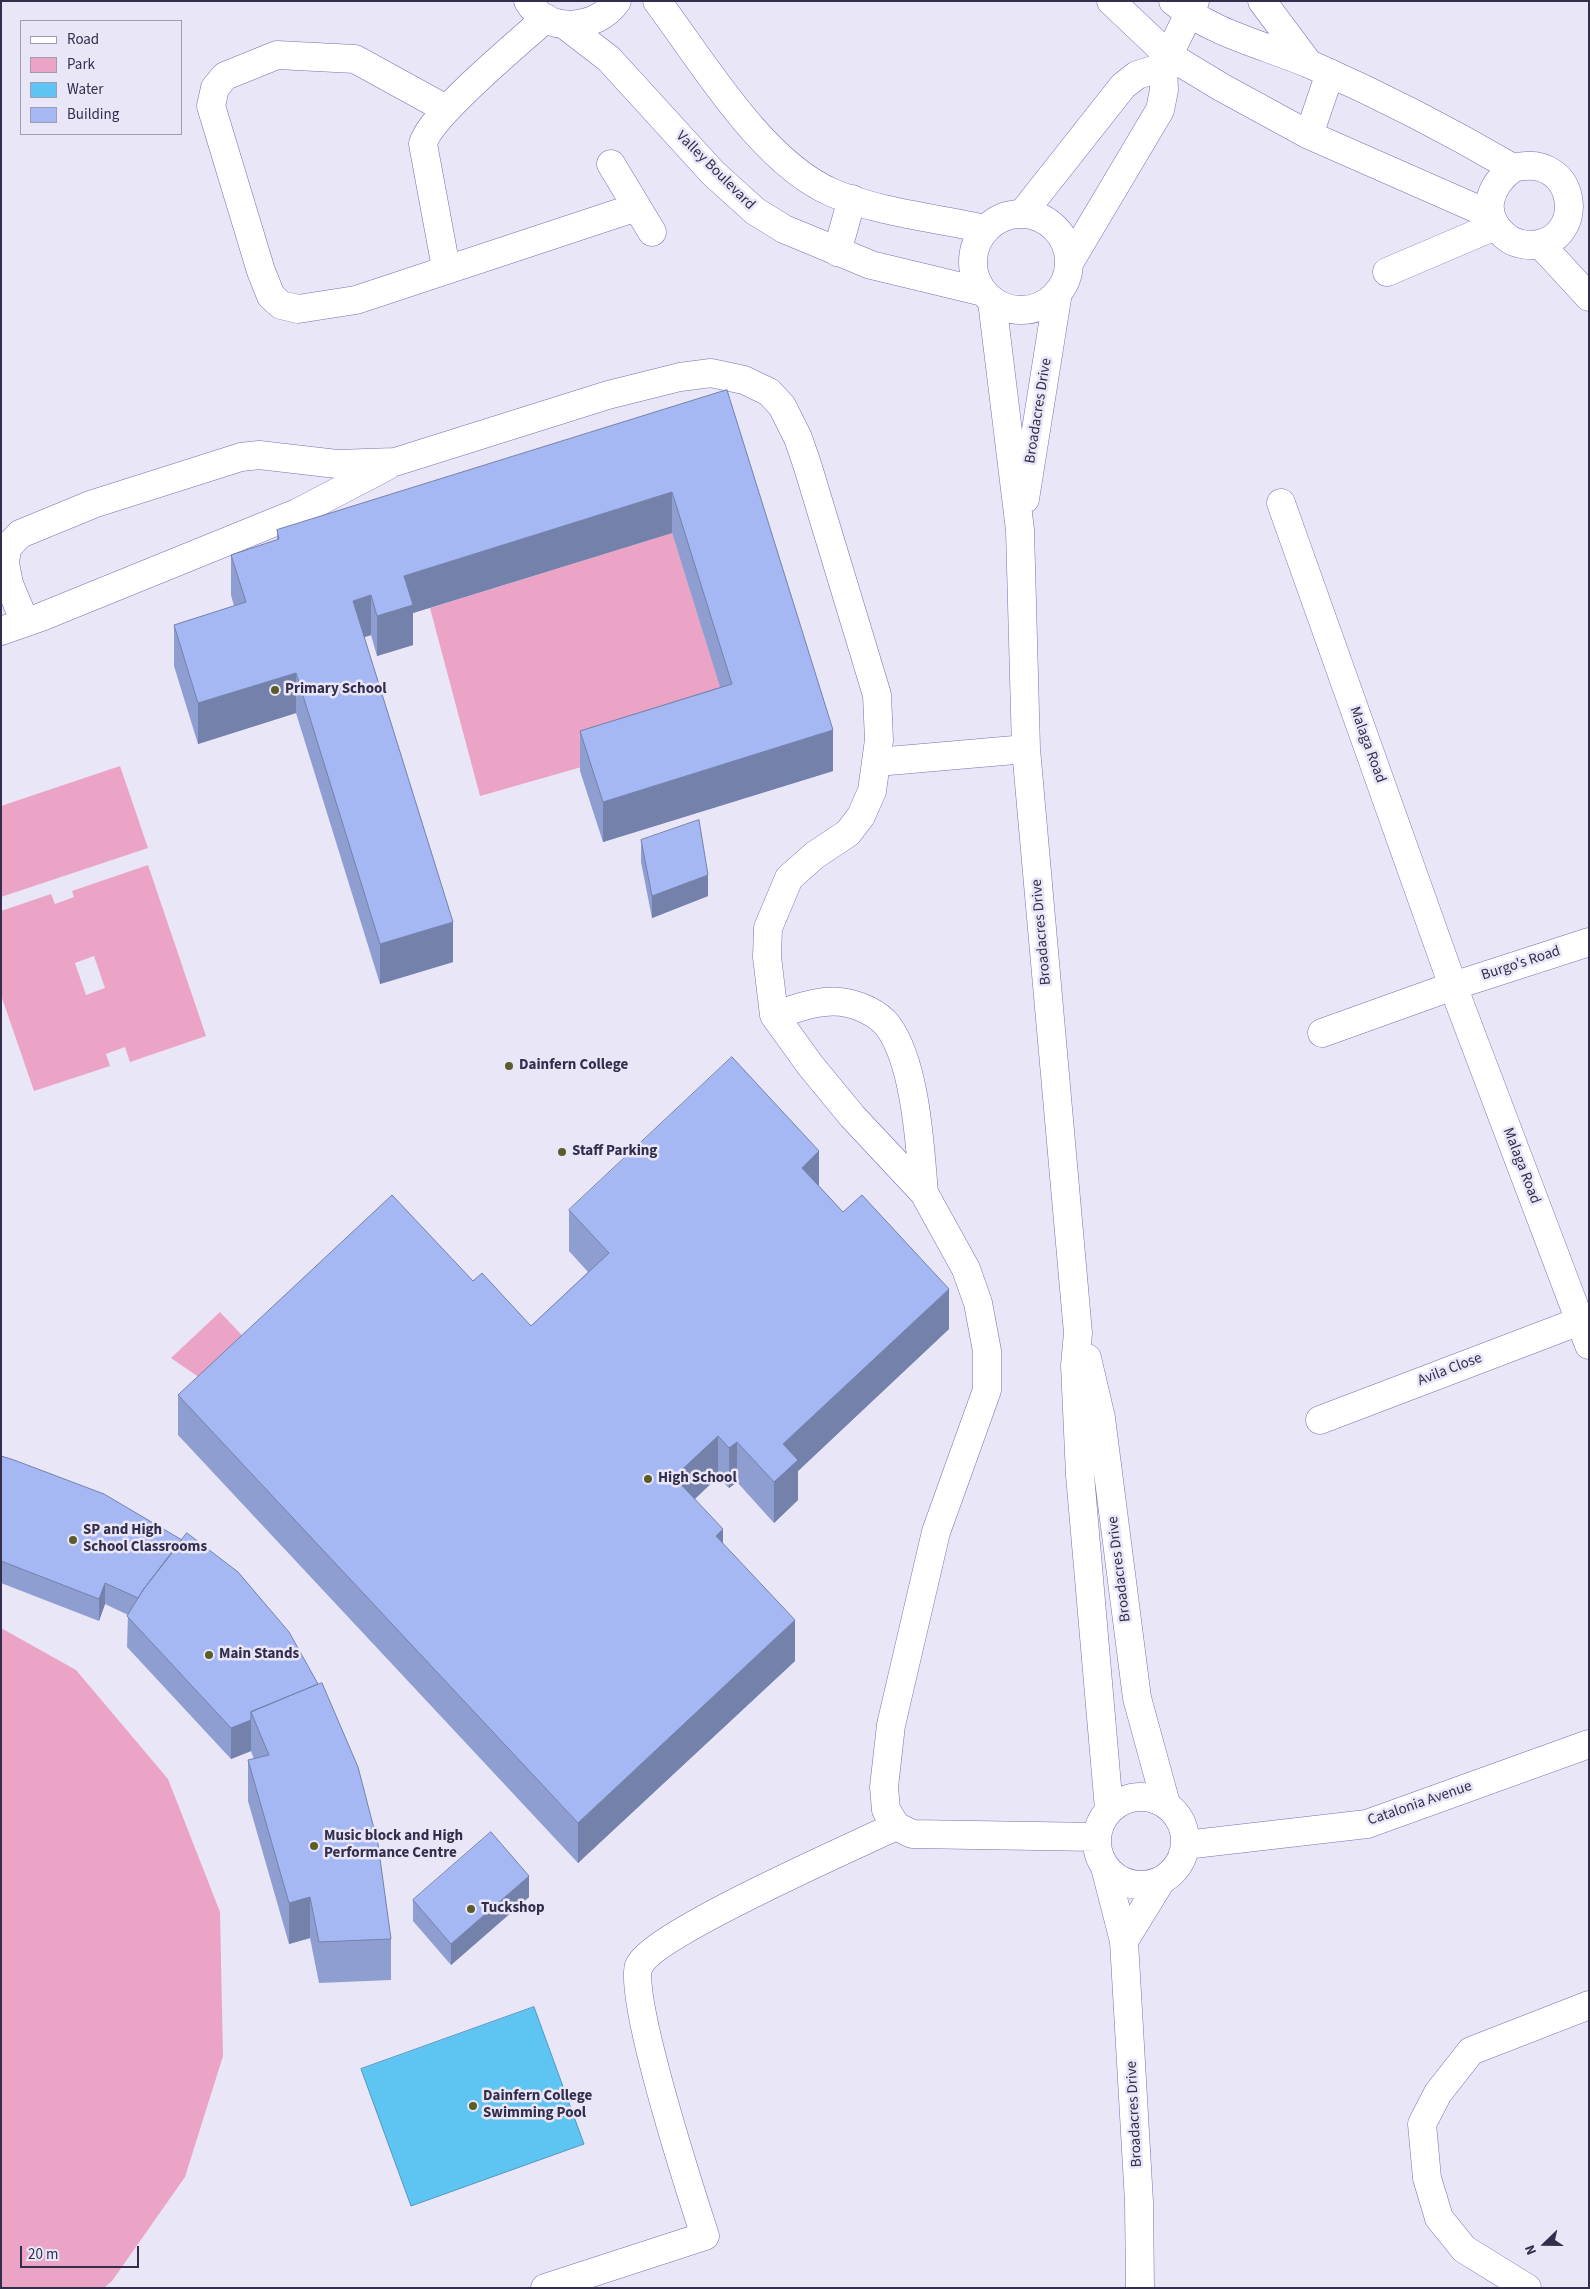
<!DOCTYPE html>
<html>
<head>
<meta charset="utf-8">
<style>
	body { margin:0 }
	#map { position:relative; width:1590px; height:2289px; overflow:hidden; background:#e8e6f7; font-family:"Source Sans 3",sans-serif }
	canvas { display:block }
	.frame { position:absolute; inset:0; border:2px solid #322e4c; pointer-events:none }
	.legend { position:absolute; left:20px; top:20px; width:162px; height:115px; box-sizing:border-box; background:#e8e6f7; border:1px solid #9f9cb3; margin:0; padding:6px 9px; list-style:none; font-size:15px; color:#322e4c }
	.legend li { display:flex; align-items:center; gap:10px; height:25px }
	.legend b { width:25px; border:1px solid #9f9cb3 }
	.north { position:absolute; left:1520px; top:2219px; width:50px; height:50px; -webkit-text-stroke:4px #e8e6f7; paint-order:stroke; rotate:248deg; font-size:14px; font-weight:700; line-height:20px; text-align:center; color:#322e4c }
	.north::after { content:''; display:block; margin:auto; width:18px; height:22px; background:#322e4c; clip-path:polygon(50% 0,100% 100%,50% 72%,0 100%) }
	.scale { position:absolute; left:20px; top:2246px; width:119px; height:22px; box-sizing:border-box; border:2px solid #322e4c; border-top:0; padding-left:6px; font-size:15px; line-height:18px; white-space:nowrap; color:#322e4c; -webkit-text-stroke:4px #e8e6f7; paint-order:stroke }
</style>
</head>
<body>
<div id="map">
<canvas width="1590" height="2289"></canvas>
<div class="frame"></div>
<ul class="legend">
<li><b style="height:6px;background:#fff"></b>Road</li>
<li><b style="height:14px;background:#eba4c5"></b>Park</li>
<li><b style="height:14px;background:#5ec4f2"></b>Water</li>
<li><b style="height:14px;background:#a5b8f3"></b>Building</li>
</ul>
<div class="north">N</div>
<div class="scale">20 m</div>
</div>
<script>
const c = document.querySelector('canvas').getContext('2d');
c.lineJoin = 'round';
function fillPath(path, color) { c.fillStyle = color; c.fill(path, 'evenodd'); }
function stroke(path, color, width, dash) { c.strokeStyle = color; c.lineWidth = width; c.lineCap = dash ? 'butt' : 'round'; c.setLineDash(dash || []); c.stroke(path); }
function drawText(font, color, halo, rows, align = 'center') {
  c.font = font + ' "Source Sans 3",sans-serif'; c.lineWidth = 5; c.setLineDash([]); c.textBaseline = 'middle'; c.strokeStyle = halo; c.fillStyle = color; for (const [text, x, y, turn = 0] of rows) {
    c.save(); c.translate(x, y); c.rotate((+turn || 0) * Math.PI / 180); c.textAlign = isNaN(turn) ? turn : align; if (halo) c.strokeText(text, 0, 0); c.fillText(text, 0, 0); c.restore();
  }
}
fillPath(new Path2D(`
	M672,533L732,724L480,796L430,608Z
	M120,766L148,848L1,897V806Z
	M148,865L206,1036L130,1062L125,1047L106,1054L110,1066L34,1091L1,995V911L51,894L55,904L74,897L72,891ZM94,956L105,988L86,995L75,963Z
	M220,1312L254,1348L213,1387L171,1358Z
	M1,1628L76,1670L168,1779L220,1912L223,2056L185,2177L112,2281L104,2288H1Z`), '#eba4c5');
const water = new Path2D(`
	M534,2007L584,2144L411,2206L361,2069Z`);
fillPath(water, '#5ec4f2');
stroke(water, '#5197c0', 1);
const minor = new Path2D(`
	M528,1C547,35 597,30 617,1
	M657,1C703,62 762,163 833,193C881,213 935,218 985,229
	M1111,1L1168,55L1221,87L1309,135L1491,215
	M1173,1C1214,35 1266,45 1314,66C1382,96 1448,130 1513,168C1579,151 1588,242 1532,245C1521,245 1511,242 1504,235C1479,213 1490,185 1513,168
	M1262,1L1309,64
	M565,25L609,59L713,173L755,211L784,229L871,265L983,292
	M446,109L355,59L277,55L225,76L215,88L211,106L261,271L271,296L281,305L298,309L356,300L637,207
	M1309,135L1330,73
	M611,164L652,232
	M1022,214L1123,86L1137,75L1163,67
	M973 262a48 48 0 1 1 96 0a48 48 0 1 1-96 0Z
	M1540,244L1589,297
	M837,252L852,199
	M1069,263L1160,110L1164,90L1163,67L1195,1
	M446,268L423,144C429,116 520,42 546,18
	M1387,272L1495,226
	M992,301L1020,530L1026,749L1078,1333L1075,1365L1080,1475L1109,1809
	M1025,499L1058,292
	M1281,503L1453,986L1589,1345
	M25,622L9,584L5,563L7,548L20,534L93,504L241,457L259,455L337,464L395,462L608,395L680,377L711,373L744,380L769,392L782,406L798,438L807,464L877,695L879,740L872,791L861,816L848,833L815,855L789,878L768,928L767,957L774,1015L810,1065L852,1116L924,1193L966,1269L978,1303L987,1351V1390L936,1532L891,1725L884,1787L886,1810L896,1826L912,1834L1097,1837
	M1,631L41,617L297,513L387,466
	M877,762L1026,749
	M774,1015C796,1009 819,999 841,1002C858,1004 878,1013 888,1026C916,1064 920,1147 924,1193
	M1322,1033L1453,986L1589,942
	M1087,1358L1101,1418L1137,1698L1166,1804
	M1320,1420L1580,1321
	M1097 1841a44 44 0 1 1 88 0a44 44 0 1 1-88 0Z
	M1185,1845L1367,1824L1589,1744
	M1105,1867L1124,1941L1139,2202L1140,2288
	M1124,1941L1161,1881
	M545,2288L705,2236C692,2196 626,1993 639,1966C654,1933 853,1847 896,1826
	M1527,2288L1464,2249L1439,2218L1427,2178L1422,2124L1438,2093L1471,2051L1589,2005`);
stroke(minor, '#7a6eb5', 29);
stroke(minor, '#fff', 28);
fillPath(new Path2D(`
	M727,390L833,771L603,842L580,771V731L720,687L672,533L413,613V645L377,656L371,635L364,637L453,962L380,984L296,713L198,744L174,666V625L234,606L231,595V555L277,540V530Z
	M641,840L708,896L652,918L641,862Z
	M819,1186L949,1329L798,1471V1500L774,1523L737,1482L729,1488L718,1477L695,1499L723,1543L795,1661L578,1863L178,1435V1395L531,1326L588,1272L569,1251V1210Z
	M1,1456L182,1540L391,1939V1980L319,1983L310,1938L289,1944L248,1801V1760L254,1759L251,1751L231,1759L127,1647L128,1615L105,1604L99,1621L1,1583Z
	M529,1897L451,1965L413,1921V1900Z`), '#8e9ed1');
fillPath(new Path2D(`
	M672,492V533L413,613V645L377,656V616L404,576Z
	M371,595V635L353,641V601Z
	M296,673V713L198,744V703Z
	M833,730V771L603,842V802Z
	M708,875V896L652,918V896Z
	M453,922V962L380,984V944Z
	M819,1151V1192L802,1168Z
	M949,1289V1329L798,1471V1500L774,1523V1482L783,1444Z
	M718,1436V1477L674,1518V1477Z
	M737,1442V1482L729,1488V1448Z
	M723,1529V1570L716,1536Z
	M105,1583V1604L99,1621V1599Z
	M795,1620V1661L578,1863V1823Z
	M251,1720V1751L231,1759V1728Z
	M529,1876V1897L451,1965V1944Z
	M310,1897V1938L289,1944V1903Z`), '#7481aa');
const building = new Path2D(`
	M727,390L833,730L603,802L580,731L732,684L672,492L404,576L413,605L377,616L371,595L353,601L453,922L380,944L296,673L198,703L174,625L246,602L231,555L279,539L277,530Z
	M699,820L708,875L652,896L641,840Z
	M732,1057L819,1151L802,1168L843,1212L862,1195L949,1289L783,1444L798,1460L774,1482L737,1442L729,1448L718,1436L674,1477L723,1529L716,1536L795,1620L578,1823L178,1395L392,1195L473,1281L482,1273L531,1326L609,1253L569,1210Z
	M1,1456L14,1460L104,1494L182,1540L143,1590L138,1598L105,1583L99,1599L1,1561Z
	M187,1533L238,1572L289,1632L318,1684L251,1712V1720L231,1728L127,1616L143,1590Z
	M322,1683L358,1767L378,1844L391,1939L319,1942L310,1897L289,1903L248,1760L269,1755L251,1712Z
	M491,1832L529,1876L451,1944L413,1900Z`);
fillPath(building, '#a5b8f3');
stroke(building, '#7481aa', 1);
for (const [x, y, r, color] of [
	[275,690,5,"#5b5c29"],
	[509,1066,5,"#5b5c29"],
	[562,1152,5,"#5b5c29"],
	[648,1479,5,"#5b5c29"],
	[73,1540,5,"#5b5c29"],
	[209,1655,5,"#5b5c29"],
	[314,1846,5,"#5b5c29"],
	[471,1909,5,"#5b5c29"],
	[473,2106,5,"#5b5c29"]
]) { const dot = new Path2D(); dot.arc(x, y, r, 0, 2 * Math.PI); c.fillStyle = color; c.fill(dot); stroke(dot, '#e8e6f7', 2); }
drawText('15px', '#322e4c', '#e8e6f7', [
	["Valley Boulevard",715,171,45],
	["Broadacres Drive",1039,411,-81],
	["Malaga Road",1367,745,70],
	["Broadacres Drive",1042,932,-95],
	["Burgo's Road",1521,964,-18],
	["Malaga Road",1521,1166,69],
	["Avila Close",1450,1370,-21],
	["Broadacres Drive",1120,1569,-97],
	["Catalonia Avenue",1420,1804,-19],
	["Broadacres Drive",1135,2114,-93]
]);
drawText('bold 15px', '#322e4c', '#e8e6f7', [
	["Primary School",285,690],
	["Dainfern College",519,1066],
	["Staff Parking",572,1152],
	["High School",658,1479],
	["SP and High",83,1531],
	["School Classrooms",83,1548],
	["Main Stands",219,1655],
	["Music block and High",324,1837],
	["Performance Centre",324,1854],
	["Tuckshop",481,1909],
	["Dainfern College",483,2097],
	["Swimming Pool",483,2114]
], 'left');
</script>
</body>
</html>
